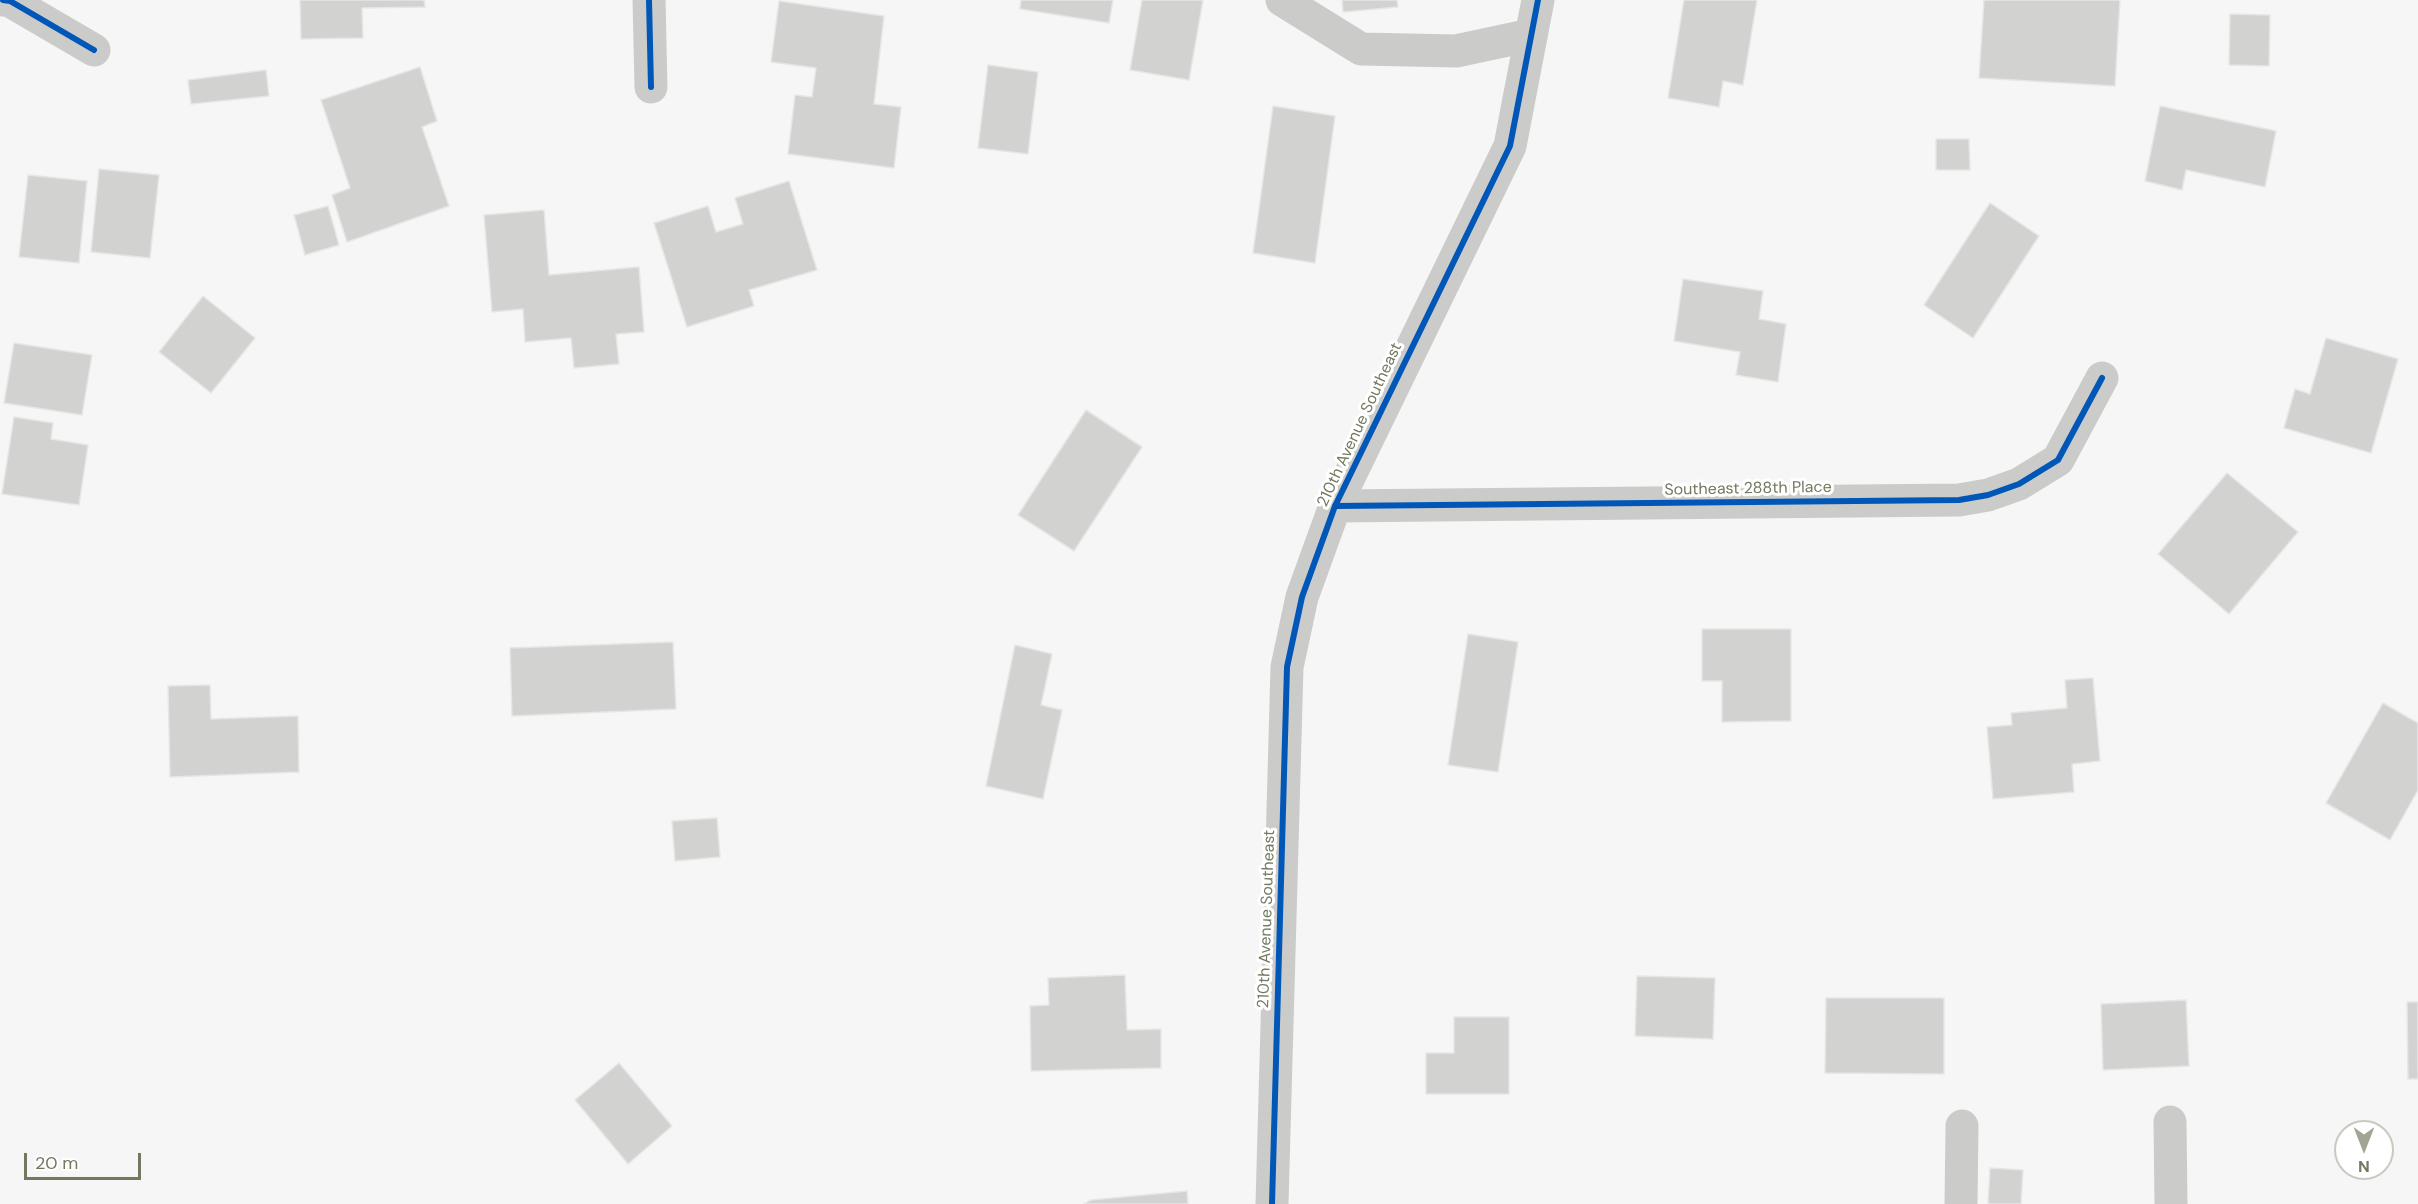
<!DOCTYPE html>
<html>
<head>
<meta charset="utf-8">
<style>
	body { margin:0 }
	#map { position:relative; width:2418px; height:1204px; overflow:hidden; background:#f7f6f7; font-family:"DM Sans",sans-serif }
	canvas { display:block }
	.north { position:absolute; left:2334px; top:1120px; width:60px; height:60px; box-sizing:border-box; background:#fff; border:2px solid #c6cabf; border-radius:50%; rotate:180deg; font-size:16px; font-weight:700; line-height:24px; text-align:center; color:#717a5e }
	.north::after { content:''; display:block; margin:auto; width:21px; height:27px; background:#a0a594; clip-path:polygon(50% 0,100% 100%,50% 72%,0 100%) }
	.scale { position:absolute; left:24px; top:1153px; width:117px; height:27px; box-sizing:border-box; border:3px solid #717a5e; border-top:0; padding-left:8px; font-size:18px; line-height:21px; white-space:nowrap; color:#717a5e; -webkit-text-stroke:4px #fff; paint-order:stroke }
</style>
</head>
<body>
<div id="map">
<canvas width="2418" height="1204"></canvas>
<div class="north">N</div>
<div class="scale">20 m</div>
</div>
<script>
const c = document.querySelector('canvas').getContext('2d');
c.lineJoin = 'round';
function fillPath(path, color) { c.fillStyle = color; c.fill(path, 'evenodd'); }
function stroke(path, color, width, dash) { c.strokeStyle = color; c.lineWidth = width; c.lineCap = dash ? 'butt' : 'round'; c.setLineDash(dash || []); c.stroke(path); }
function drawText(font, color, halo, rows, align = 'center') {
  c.font = font + ' "DM Sans",sans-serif'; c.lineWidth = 6; c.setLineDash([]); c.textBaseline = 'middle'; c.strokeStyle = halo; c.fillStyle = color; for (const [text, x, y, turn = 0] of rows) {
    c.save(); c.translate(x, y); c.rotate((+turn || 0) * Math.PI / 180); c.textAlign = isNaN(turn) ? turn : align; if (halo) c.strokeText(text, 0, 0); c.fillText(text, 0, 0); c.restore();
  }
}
const building = new Path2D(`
	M300,0H424L425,7L362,8L363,38L301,39Z
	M1021,0H1113L1109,23L1020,9Z
	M1142,0H1203L1189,80L1130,70Z
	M1342,0H1397L1398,7L1343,12Z
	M1684,0H1757L1743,85L1723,81L1719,107L1668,98Z
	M1984,0H2120L2115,86L1979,78Z
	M779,1L884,16L874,104L901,107L894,168L788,154L795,95L812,97L816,68L771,62Z
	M2230,14L2270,15L2269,66L2229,65Z
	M988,65L1038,72L1028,154L978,148Z
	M420,67L437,121L422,127L449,206L347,242L332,195L350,188L321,100Z
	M266,70L269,96L191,104L188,80Z
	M1273,106L1335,116L1315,263L1253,253Z
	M2160,106L2276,131L2265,187L2186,170L2182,190L2145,181Z
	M1936,139H1969L1970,170H1936Z
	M99,169L159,175L150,258L91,252Z
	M28,175L87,181L79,263L19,257Z
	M789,181L817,270L749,290L754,306L687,327L654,223L708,206L716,232L743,224L735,198Z
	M1990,203L2039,236L1973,338L1924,305Z
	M328,206L339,245L305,255L294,215Z
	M544,210L549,275L639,267L644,332L616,334L619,364L574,368L571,338L525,342L523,309L492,312L484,215Z
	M1683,279L1763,291L1759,319L1786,324L1778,382L1736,375L1740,352L1674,341Z
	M203,296L255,338L211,393L159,352Z
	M2326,338L2398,359L2371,453L2284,428L2295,389L2310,394Z
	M14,343L92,355L82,415L4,403Z
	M1086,410L1142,447L1074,551L1018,515Z
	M14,417L53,423L51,439L88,445L79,505L2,494Z
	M2227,473L2298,532L2229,614L2158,554Z
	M1702,629H1791V721L1722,722V681H1702Z
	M1468,634L1518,642L1498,772L1448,765Z
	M673,642L676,709L512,716L510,648Z
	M1015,645L1052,654L1041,705L1062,710L1043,799L986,786Z
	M2093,678L2100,761L2072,764L2074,792L1993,799L1987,727L2012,725L2011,713L2067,708L2065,680Z
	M210,685L211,719L298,716L299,772L170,777L168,686Z
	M2383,703L2418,723V790L2390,840L2326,803Z
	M717,818L720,857L675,861L672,821Z
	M1125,975L1127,1030L1161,1029V1068L1031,1071L1030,1006L1049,1005L1048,978Z
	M1637,976L1715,978L1713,1039L1635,1036Z
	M1826,998H1944V1074L1825,1073Z
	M2186,1000L2189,1066L2103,1070L2101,1004Z
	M2407,1002H2418V1079H2408Z
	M1454,1017H1509V1094H1426V1053H1454Z
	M619,1063L672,1126L628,1164L575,1100Z
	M1990,1168L2023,1170L2021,1204H1988Z
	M1187,1191L1188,1204H1084L1091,1200Z`);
fillPath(building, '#d2d2d0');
stroke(building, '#e6e6e6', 1.5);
stroke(new Path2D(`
	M3,0L10,1L94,50
	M649,0L651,87
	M1282,0L1361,49L1456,51L1531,35
	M1335,506L1959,500L1988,495L2019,484L2058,460L2102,378
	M2170,1122L2171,1204
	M1272,1204L1287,667L1302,597L1335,506L1510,146L1538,0
	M1961,1204L1962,1126`), '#cbccc9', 33);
stroke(new Path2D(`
	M3,0L10,1L94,50
	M649,0L651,87
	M1335,506L1959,500L1988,495L2019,484L2058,460L2102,378
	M1272,1204L1287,667L1302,597L1335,506L1510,146L1538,0`), '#0057b8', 6);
drawText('16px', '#717a5e', '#fff', [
	["210th Avenue Southeast",1360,425,-65],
	["Southeast 288th Place",1748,489,-1],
	["210th Avenue Southeast",1267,919,-88]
]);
</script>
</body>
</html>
